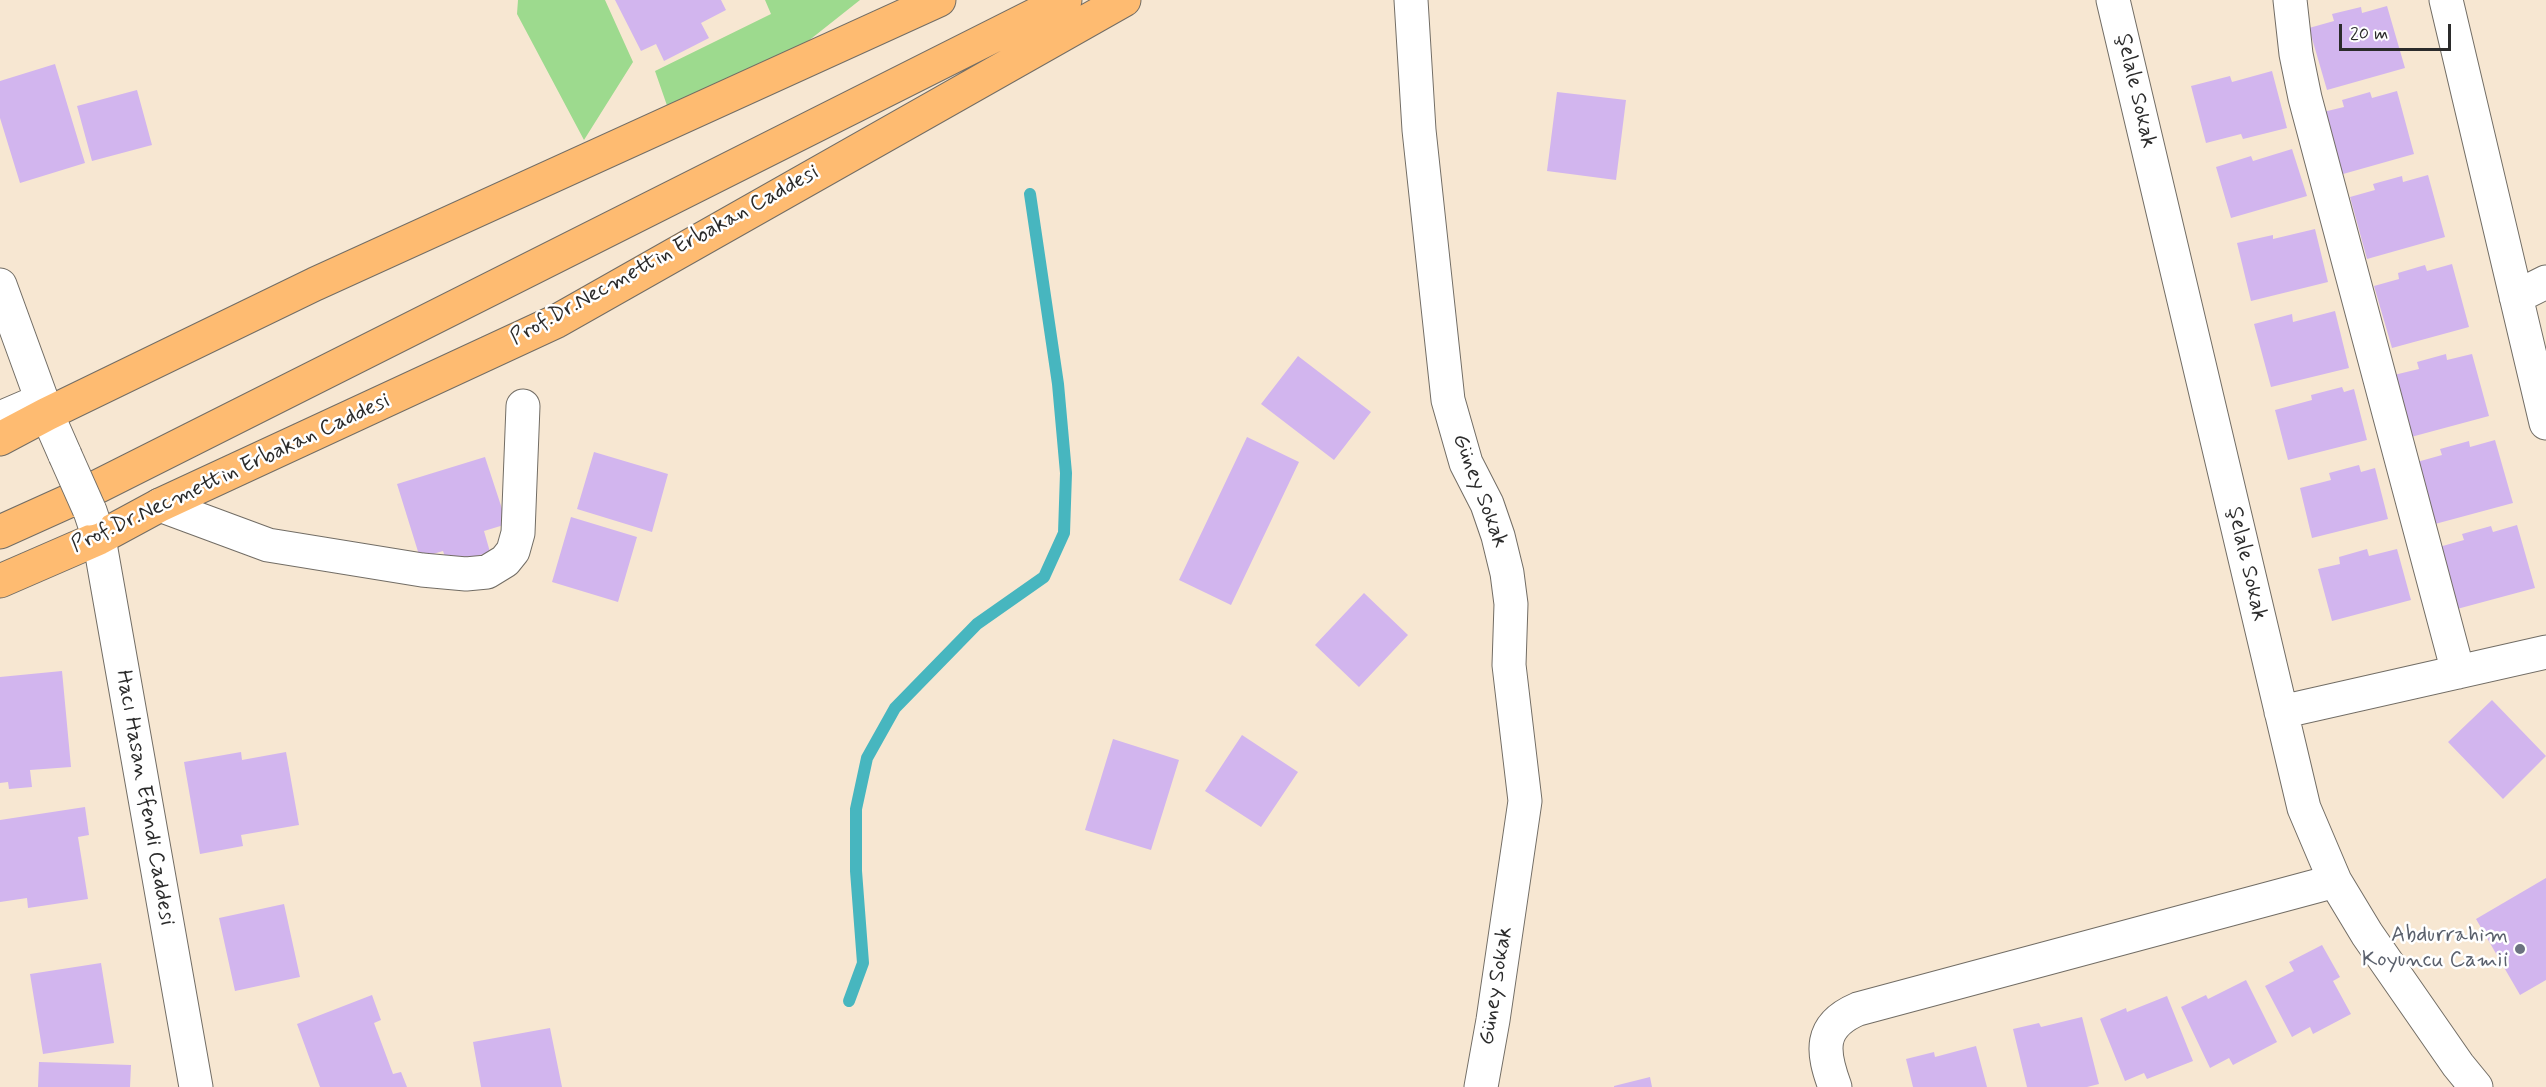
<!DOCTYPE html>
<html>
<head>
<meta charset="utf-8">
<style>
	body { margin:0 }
	#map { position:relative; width:2546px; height:1087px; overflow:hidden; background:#f7e7d2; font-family:Mynerve,sans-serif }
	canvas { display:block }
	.scale { position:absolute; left:2339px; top:24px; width:112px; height:27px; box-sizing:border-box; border:3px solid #2b2b2b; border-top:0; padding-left:8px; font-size:18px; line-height:21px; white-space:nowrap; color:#2b2b2b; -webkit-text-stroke:4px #fff; paint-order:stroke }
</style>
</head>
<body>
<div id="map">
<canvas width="2546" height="1087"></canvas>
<div class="scale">20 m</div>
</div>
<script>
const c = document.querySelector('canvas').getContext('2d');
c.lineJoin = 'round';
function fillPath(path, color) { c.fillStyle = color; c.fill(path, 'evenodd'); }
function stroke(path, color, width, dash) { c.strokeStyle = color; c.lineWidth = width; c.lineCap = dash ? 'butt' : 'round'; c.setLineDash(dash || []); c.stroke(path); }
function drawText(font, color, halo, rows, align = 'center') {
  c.font = font + ' Mynerve,sans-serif'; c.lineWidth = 5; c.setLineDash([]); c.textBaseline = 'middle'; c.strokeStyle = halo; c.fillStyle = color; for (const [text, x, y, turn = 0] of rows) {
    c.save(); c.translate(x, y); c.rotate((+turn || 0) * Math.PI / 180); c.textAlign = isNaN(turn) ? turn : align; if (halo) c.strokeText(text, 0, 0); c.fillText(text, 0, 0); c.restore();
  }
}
fillPath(new Path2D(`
	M518,0H605L633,62L584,140L517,14Z
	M765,0H860L788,57L671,117L655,71L771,14Z`), '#9dda8e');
stroke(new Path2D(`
	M849,1001L863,963L856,871V809L867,758L895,708L977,624L1044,577L1064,533L1066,473L1058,384L1030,194`), '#47b6bf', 12);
fillPath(new Path2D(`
	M615,0H721L726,10L701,23L709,38L664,61L656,44L641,51Z
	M2387,6L2405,68L2327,90L2309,28L2334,21L2332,14L2361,7L2362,13Z
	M55,64L85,163L20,183L0,118V81Z
	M2272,71L2287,128L2243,139L2241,134L2206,143L2191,86L2230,76L2232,82Z
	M137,90L152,145L92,161L77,106Z
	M2397,91L2414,154L2336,176L2319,113L2344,107L2342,100L2370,92L2372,98Z
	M1557,92L1626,100L1616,180L1547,171Z
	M2292,149L2307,196L2231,218L2216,167L2251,156L2253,161Z
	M2428,175L2445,237L2367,259L2350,197L2375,190L2373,184L2402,176L2403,182Z
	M2315,229L2328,282L2251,301L2237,243L2273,235V239Z
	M2452,264L2469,327L2392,348L2374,286L2399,279L2398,273L2425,265L2427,271Z
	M2335,311L2349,368L2271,387L2254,324L2292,314L2293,322Z
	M2446,354L2447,360L2472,354L2489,416L2411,437L2394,375L2419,369L2417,362Z
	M1298,356L1371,412L1334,460L1261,404Z
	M2342,387L2344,392L2354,389L2367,440L2288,460L2275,410L2312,400L2311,395Z
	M1247,437L1299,462L1231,605L1179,580Z
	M2495,440L2513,503L2435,524L2417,462L2442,455L2440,449L2469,441L2470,447Z
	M594,452L668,474L652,532L577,509Z
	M485,457L507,524L484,531L490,552L448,565L443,551L420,558L397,484Z
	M2359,465L2361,472L2375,468L2388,519L2312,538L2300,488L2331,480L2329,473Z
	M571,517L637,537L618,602L552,582Z
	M2517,525L2535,588L2457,609L2439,547L2464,540L2462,534L2491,526L2493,532Z
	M2367,549L2369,556L2397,549L2411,600L2332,621L2318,569L2340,564L2339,557Z
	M1364,593L1408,635L1359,687L1315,645Z
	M62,671L71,767L30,770L32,787L9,789L8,782L0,783V677Z
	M2492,700L2546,756L2503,799L2448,742Z
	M1242,735L1298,772L1261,827L1205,791Z
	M1113,739L1179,760L1151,850L1085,830Z
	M241,752L242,760L286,752L299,825L241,835L243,846L200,854L184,762Z
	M85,807L89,835L78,837L88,899L28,908L27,898L0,902V820Z
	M2546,878V980L2520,995L2476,919Z
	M284,904L300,977L235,991L219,918Z
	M2322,945L2340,977L2333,981L2351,1014L2313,1034L2310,1027L2292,1037L2265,986L2294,971L2289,962Z
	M101,963L114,1043L43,1054L30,974Z
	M2246,980L2277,1042L2233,1065L2229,1058L2210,1068L2181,1007L2206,995L2208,999Z
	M372,995L381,1020L374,1023L393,1074L401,1072L407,1087H320L297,1024Z
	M2167,996L2193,1061L2147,1079L2144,1073L2125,1081L2100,1019L2126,1008L2127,1012Z
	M2082,1017L2099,1084L2087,1087H2027L2013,1029L2039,1023L2041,1027Z
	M550,1028L562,1087H481L473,1042Z
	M1976,1046L1987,1087H1913L1906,1059L1934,1052L1935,1057Z
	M39,1062L131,1065L130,1087H38Z
	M1650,1077L1652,1087H1614V1086Z`), '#d2b5ee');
const minor = new Path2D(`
	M1411,0L1419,130L1448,400L1466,463L1487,504L1498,536L1507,573L1511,604L1509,665L1525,801L1493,1020L1481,1087
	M2113,0L2304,808L2335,881L2367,934L2458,1065L2476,1087
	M2290,0L2296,54L2305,98L2458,672
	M2446,0L2546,423
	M0,285L47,414L65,455
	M2516,297L2546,282
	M0,418L42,400
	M160,505L268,545L422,570L466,574L487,572L505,561L513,551L518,533L523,406
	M90,511L99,538L196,1087
	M2281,712L2546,652
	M1835,1087C1822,1052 1818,1026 1858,1009L2335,881`);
const major = new Path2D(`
	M0,439L47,414L315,284L939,0
	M0,532L71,500L1065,0
	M0,581L99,538L160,505L557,321L1124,0`);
stroke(minor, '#726d65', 35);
stroke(major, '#726d65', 35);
stroke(minor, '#fff', 33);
stroke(major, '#febb71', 33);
const minorBridge = new Path2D(`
	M65,455L89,509`);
stroke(minorBridge, '#726d65', 35, []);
stroke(minorBridge, '#fff', 33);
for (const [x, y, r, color] of [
	[2520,949,6,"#6b7280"]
]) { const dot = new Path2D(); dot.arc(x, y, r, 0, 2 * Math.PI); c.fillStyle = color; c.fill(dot); stroke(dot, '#fff', 2); }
drawText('22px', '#2b2b2b', '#fff', [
	["Şelale Sokak",2135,91,77],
	["Prof.Dr.Necmettin Erbakan Caddesi",665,256,-29],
	["Prof.Dr.Necmettin Erbakan Caddesi",231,474,-25],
	["Güney Sokak",1479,491,69],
	["Şelale Sokak",2246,564,77],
	["Hacı Hasan Efendi Caddesi",144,798,80],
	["Güney Sokak",1497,986,-81]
]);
drawText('22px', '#5b616d', '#fff', [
	["Abdurrahim",2508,936],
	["Koyuncu Camii",2508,961]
], 'right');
</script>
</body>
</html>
